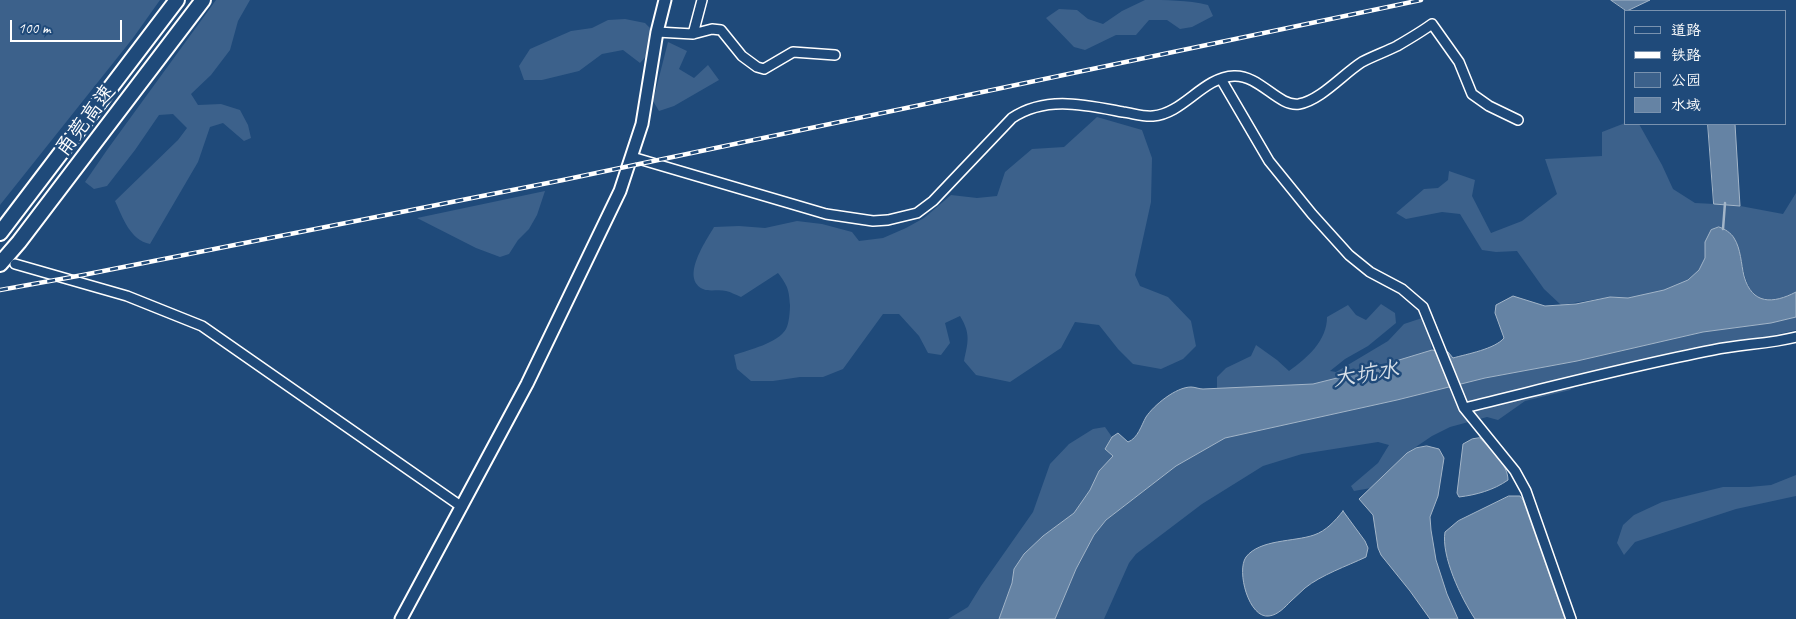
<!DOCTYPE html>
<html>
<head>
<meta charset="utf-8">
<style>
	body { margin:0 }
	#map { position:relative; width:1796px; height:619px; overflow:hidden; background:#1f4a7a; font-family:Caveat,"LXGW WenKai TC",sans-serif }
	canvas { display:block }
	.legend { position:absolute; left:1624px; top:10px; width:162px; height:115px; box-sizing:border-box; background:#1f4a7a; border:1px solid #7992af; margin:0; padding:6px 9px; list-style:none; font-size:15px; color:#fff }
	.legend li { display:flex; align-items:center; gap:10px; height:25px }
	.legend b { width:25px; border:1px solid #7992af }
	.scale { position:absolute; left:10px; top:20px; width:112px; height:22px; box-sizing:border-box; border:2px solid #fff; border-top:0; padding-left:6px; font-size:15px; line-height:18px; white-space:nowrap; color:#fff; -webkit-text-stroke:4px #1f4a7a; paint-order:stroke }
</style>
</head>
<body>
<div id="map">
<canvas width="1796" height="619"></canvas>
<ul class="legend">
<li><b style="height:6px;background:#1f4a7a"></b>道路</li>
<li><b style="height:6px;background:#fff"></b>铁路</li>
<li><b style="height:14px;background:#3c618b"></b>公园</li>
<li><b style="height:14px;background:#6583a4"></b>水域</li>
</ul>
<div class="scale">100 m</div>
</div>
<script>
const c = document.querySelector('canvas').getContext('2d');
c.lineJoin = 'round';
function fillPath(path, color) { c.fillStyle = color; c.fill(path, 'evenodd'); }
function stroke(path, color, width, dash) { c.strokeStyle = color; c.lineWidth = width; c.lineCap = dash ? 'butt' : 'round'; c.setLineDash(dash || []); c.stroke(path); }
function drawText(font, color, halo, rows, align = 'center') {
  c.font = font + ' Caveat,"LXGW WenKai TC",sans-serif'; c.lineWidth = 5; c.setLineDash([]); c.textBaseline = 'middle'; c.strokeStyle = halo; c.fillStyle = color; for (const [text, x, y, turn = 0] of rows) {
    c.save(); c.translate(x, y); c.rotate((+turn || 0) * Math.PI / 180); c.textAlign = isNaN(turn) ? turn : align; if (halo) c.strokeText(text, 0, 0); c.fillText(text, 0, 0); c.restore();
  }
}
fillPath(new Path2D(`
	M0,0H160L133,38L0,205Z
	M216,0H250L238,21L230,50L211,75L191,94L198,105L221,104L240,110L248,125L251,138L244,141L223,123L210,127L198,162L150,244C130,240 123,218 115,201L178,140L187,128L173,114L159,115L135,150L107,186L94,189L85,182L107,150Z
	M1145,0C1167,0 1187,0 1208,5L1213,16L1192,27L1180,29L1167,20H1149L1136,35H1116L1085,50L1074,47L1046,18L1059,9L1077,10L1088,19L1103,24L1122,11Z
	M625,19L645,23L651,29C650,44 652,52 640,63L623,50L602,54L579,71L542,80H524L519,66L530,49L571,31L592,28L608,20Z
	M668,42L687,51L679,69L694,78L708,65L719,80L674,106L659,111L653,101Z
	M1097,117L1142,130L1152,158L1151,202L1135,275L1140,286L1168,297L1191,321L1196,346L1183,359L1161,369L1133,364L1118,349L1099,325L1075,322L1061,348L1010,382L976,375L964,361C968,342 971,334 960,316L945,323L950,343L941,355L928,353L919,336L899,314H883L843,369L823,377H800L773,381H751L737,369L734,355C749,350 778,343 786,329C789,324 790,311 790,305C789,290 788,286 778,273L741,297C736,295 731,292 726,291C719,289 709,292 703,289C680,278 706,241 714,227L739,226L765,228L797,221L822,224L852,232L859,241L883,238L906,228L924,218L951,195L977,198L997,196L1005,172L1032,149L1064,147Z
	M1625,123L1639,124L1662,165L1673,189L1695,203L1735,205L1783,214L1796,193V292C1741,321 1748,271 1734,238L1705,242V258L1699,270L1688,280L1664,290L1628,298L1610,297L1561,305L1544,289L1517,251L1496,252L1482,250L1460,214L1442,212L1406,219L1396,213L1424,189L1438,188L1448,180L1449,171L1475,180L1472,196L1491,233L1522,221L1557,194L1545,159L1602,156V132Z
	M545,191L537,215L529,229L518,240L509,254L500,257L476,248L417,218Z
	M1381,304L1395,313L1396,323L1368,346L1345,359L1330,371L1336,372L1388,341L1404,324L1422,318L1429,331L1432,350L1353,374L1313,384L1217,389V377L1226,368L1251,356L1256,345L1277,360L1289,371C1307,358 1327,341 1327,317L1348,305L1356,315L1366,320Z
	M1796,317V330L1770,336L1697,349L1591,372L1578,385L1570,390L1525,401L1498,420L1487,417L1450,427L1432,436L1407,453L1371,488L1354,491L1351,486L1378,463L1389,445L1378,442L1302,454L1263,466L1202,504L1136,554L1129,563L1104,619H1055L1076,569L1094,535L1106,520L1176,466L1225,438L1397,400L1485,378L1577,361L1703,332L1771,323Z
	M1105,427L1112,437L1105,449L1113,456L1099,471L1090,490L1074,513L1043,536L1024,554L1014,569L1012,583L999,619H948L968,607L981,586L1033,512L1050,464L1069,444L1093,429Z
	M1796,475V496L1736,509L1635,542L1624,555L1617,543L1623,525L1634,515L1662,502L1723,487H1749L1771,485Z`), '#3c618b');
const water = new Path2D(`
	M1611,0H1650L1627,11Z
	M1708,124H1735L1740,206L1714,204Z
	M1719,227C1725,229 1731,233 1734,238C1741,249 1741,264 1744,276C1752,305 1773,304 1796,292V317L1771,323L1703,332L1577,361L1485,378L1397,400L1225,438L1176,466L1106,520L1094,535L1076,569L1055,619H999L1012,583L1014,569L1024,554L1043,536L1074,513L1090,490L1099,471L1113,456L1105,449L1112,437L1118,433L1128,442C1138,438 1141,426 1146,417C1154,405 1176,387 1191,387C1195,387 1199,389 1203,389L1313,384L1353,374L1432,350L1448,352L1453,358C1467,354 1495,349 1504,338L1495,313L1496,305L1513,296L1545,306L1576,304L1610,297L1628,298L1664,290L1688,280L1699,270L1705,258V242L1711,230Z
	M1480,438C1490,449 1508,464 1508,480C1494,490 1476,495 1459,497L1457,493L1463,444L1472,439Z
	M1427,446L1439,449L1444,458L1438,496L1430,517L1431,530L1436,560L1447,594L1458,619H1430L1410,591L1381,555L1378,548L1373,515L1359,499L1407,453L1416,448Z
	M1509,496H1520L1523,500L1565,619H1475C1461,598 1441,556 1445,532L1458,521Z
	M1343,511L1365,541L1368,548L1366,557C1347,566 1321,575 1305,588C1300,592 1296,597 1291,601C1285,607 1278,615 1269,616C1249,619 1236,571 1246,557C1260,539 1294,542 1314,535C1326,531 1335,521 1343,511Z`);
fillPath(water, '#6583a4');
stroke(water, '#a3b5c8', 1);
stroke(new Path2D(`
	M1723,229L1725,203`), '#a3b5c8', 2.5);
const minor = new Path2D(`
	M657,32L693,34L712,29L721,30L742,56L757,67L764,69L793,52L835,55
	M693,34L702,0
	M1221,79L1269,161L1312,214L1349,255L1370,272L1402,289L1423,307L1464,408L1515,471L1526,491L1571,619
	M632,157L826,214L873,221L888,220L917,213L933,201L1012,118C1046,95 1086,105 1123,112C1132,113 1143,117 1153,116C1183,114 1203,77 1234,76C1260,75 1278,107 1299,104C1321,100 1343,74 1362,62C1373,56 1385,52 1397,46C1409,39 1421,32 1432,24L1459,62L1472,94L1489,106L1518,120
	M15,264L127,296L202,326L462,507
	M1464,408C1547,388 1630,366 1713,350C1741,344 1769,344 1796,337`);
const major = new Path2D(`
	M401,619L527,384L620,191L642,124L657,32L665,0`);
const highway = new Path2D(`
	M0,233L177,0
	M0,264L19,242L203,0`);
stroke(minor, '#fff', 12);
stroke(major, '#fff', 15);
stroke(highway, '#fff', 18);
stroke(minor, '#1f4a7a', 9);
stroke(major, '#1f4a7a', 11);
stroke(highway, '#1f4a7a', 14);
const rail = new Path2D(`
	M0,290L83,275L563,180L1421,0`);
stroke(rail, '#fff', 4.5);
stroke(rail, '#1f4a7a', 2.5, [8]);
drawText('21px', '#fff', '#1f4a7a', [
	["甬莞高速",86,121,-53]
]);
drawText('italic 22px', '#d8e0e8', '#1f4a7a', [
	["大坑水",1366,375,-9]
]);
</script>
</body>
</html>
